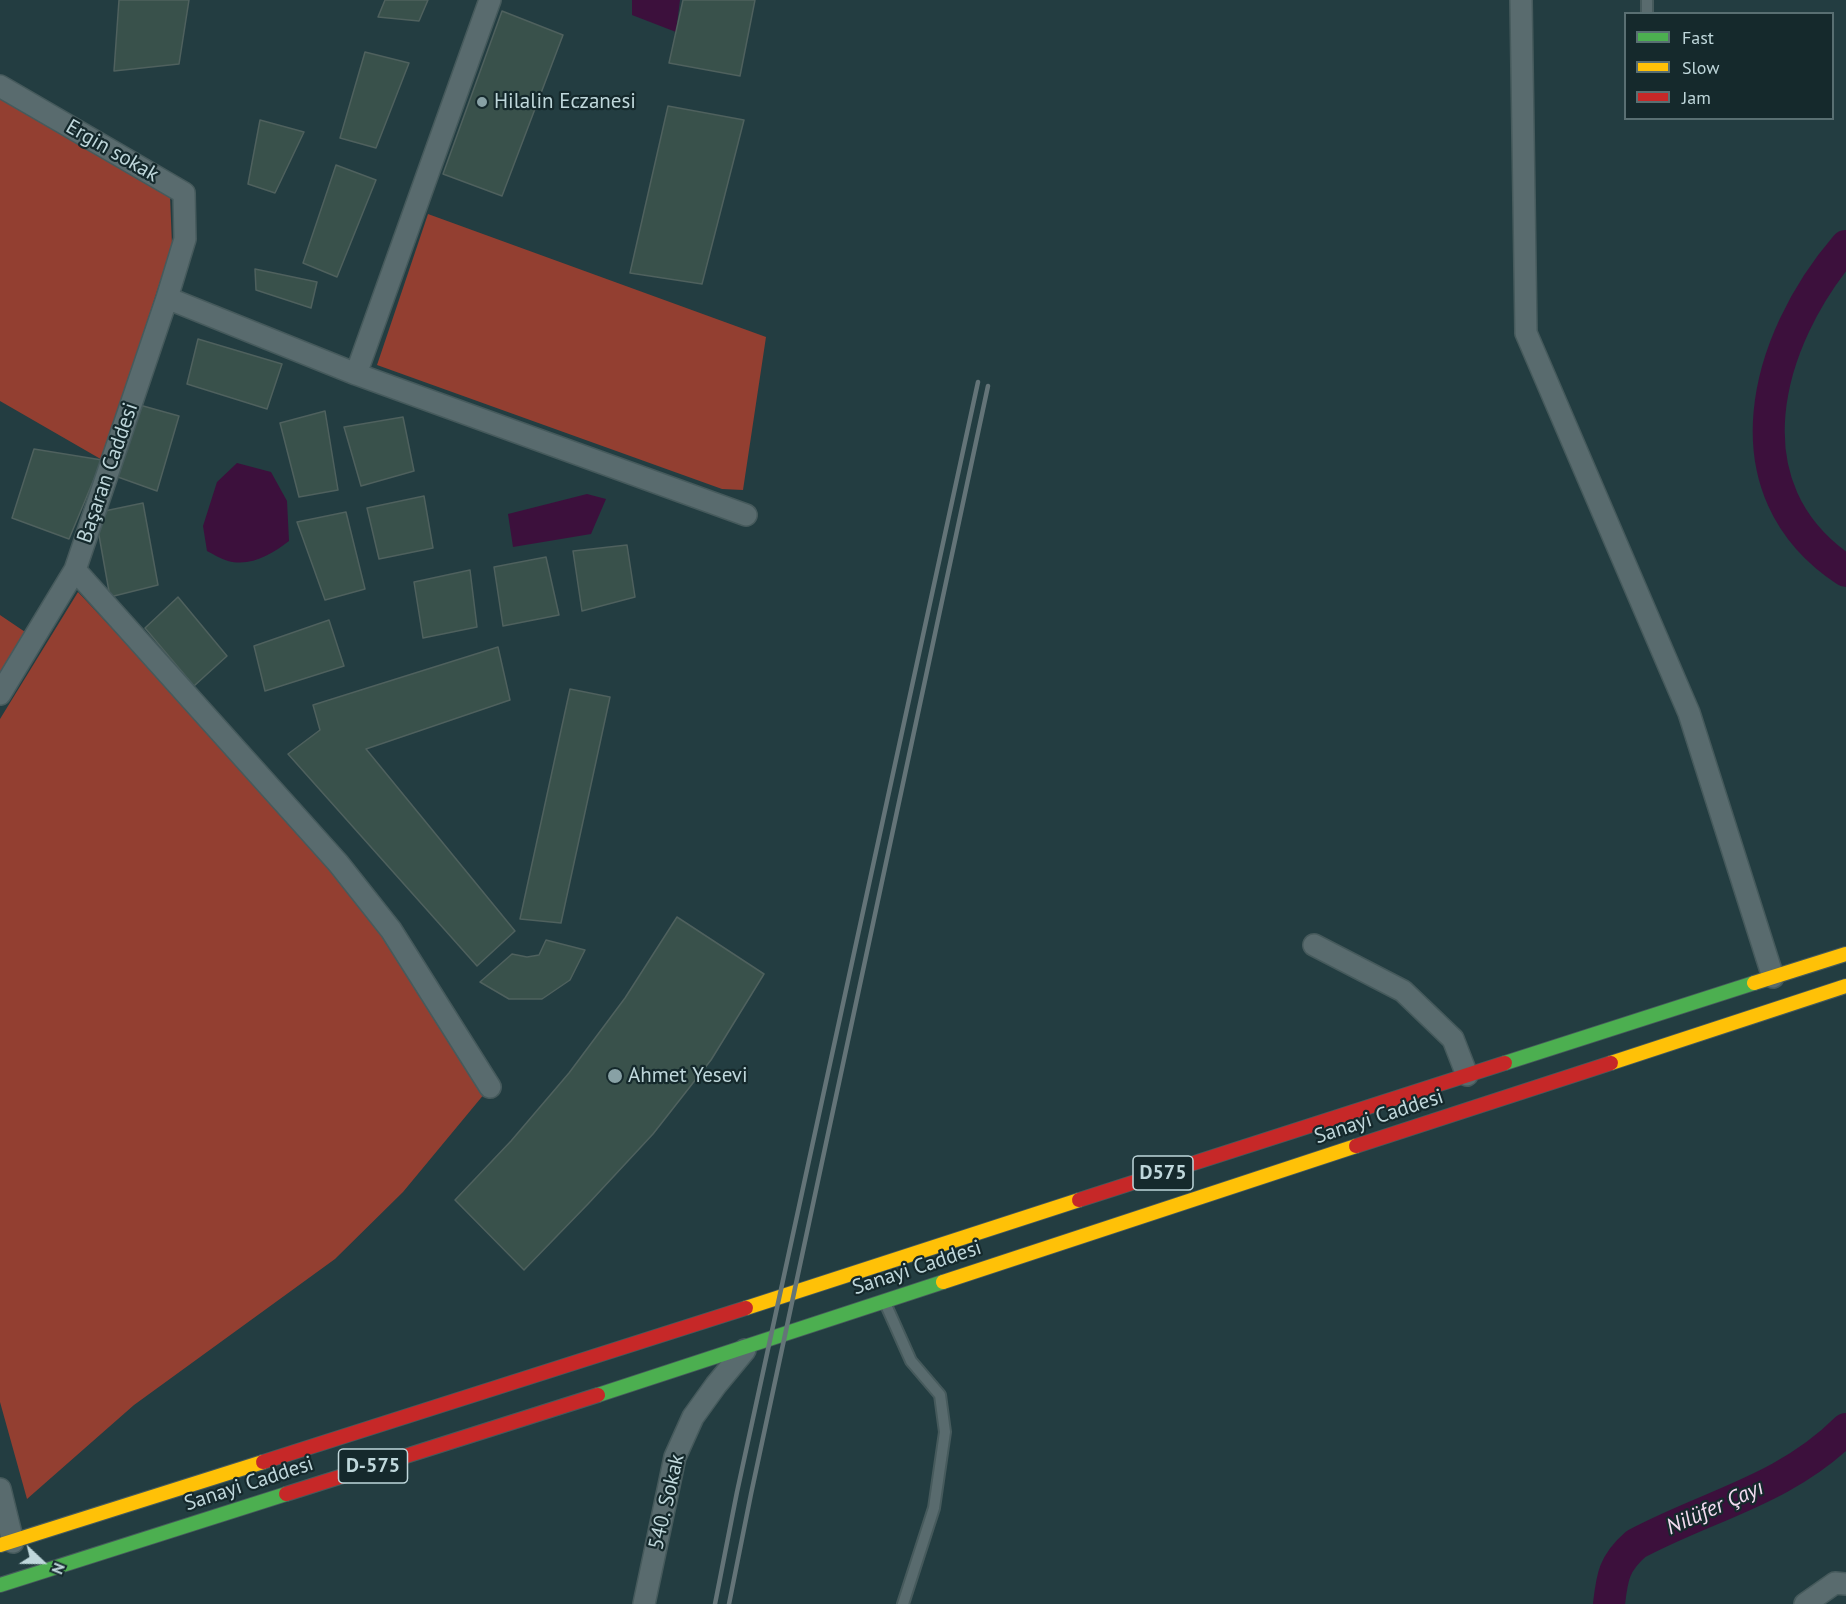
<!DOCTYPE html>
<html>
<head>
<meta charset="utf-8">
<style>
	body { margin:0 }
	#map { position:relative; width:1846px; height:1604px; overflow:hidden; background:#233d41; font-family:"PT Sans",sans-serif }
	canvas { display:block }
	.legend { position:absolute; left:1624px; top:12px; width:210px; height:108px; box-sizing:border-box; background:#15292c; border:2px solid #596f72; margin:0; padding:8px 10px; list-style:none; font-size:18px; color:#bfd7db }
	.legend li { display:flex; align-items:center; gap:12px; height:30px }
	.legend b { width:30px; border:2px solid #596f72 }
	.north { position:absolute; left:12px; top:1532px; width:60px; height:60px; -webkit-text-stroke:4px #15292c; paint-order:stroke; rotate:112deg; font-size:16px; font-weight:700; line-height:24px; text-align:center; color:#bfd7db }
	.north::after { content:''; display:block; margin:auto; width:21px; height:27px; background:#bfd7db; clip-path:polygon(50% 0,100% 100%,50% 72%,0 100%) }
</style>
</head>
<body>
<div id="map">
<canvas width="1846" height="1604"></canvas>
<ul class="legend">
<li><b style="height:8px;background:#4caf50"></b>Fast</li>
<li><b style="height:8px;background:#ffc107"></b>Slow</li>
<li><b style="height:8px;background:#c62828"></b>Jam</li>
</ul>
<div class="north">N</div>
</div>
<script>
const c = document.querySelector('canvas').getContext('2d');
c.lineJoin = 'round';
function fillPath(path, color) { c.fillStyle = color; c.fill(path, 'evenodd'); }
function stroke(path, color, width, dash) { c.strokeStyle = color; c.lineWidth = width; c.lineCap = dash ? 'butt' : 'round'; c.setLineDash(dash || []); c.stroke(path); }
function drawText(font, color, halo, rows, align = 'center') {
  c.font = font + ' "PT Sans",sans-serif'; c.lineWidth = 4.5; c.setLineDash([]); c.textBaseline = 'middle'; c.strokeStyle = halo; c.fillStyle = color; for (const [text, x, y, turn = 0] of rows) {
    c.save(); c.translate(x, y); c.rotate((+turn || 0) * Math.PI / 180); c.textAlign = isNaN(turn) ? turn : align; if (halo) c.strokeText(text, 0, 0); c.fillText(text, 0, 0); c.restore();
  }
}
fillPath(new Path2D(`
	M0,96L170,196L172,245L127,383L111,465L0,401Z
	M428,214L766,337L743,490L722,489L377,365Z
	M78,592L384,920L490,1087L403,1192L335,1259L134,1405L27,1499L0,1402V719Z
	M0,615L34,638L0,682Z`), '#933f31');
fillPath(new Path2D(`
	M632,0H680L676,32L632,15Z
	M237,463L271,472L287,501L289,541C272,554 251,567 228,561C221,559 213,554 207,551L203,526L217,482Z
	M587,494L606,499L591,534L513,547L508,514Z`), '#3c103c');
stroke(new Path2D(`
	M1846,246C1765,340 1723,490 1846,571
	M1609,1604C1612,1577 1614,1563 1636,1544C1709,1505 1785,1490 1846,1429`), '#3c103c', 32);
const building = new Path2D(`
	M119,0H189L179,64L114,71Z
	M385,0H428L419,21L378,17Z
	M683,0H755L740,76L669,63Z
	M502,11L563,35L502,196L443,174Z
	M365,52L409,63L376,148L340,138Z
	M668,106L744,120L702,284L630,273Z
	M260,120L304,132L275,193L248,184Z
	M336,165L376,180L337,277L303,263Z
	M255,269L317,282L311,308L256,290Z
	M198,339L282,364L267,409L187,384Z
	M136,404L179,416L157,491L115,476Z
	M325,411L338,490L299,497L280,423Z
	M403,417L414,471L361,486L344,427Z
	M34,449L102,460L69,539L12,518Z
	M424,496L433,548L379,559L367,508Z
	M143,503L158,585L110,597L95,513Z
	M346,512L365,589L325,600L297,522Z
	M627,545L635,597L582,611L573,551Z
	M546,557L559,615L503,626L494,567Z
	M470,570L477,627L423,638L414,582Z
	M178,597L227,656L194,686L145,628Z
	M329,620L344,666L265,691L254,646Z
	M498,647L510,700L366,749L515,931L477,966L288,754L320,730L313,705Z
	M570,689L610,697L561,923L520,919Z
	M677,917L764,974L711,1060L653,1134L588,1204L524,1270L455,1200L511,1141L569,1073L625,998Z
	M546,940L585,950L570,980L542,999H509L480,982L512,954L527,957L539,955Z`);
fillPath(building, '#39514b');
stroke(building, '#4f615e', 1.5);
const lane = new Path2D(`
	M1647,0V14
	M886,1305L911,1361L940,1395L945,1432L934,1508L903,1604`);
const street = new Path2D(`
	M1521,0L1526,333L1689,713L1773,977
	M0,86L184,193L185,239L167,298L75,570L0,694
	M167,298L356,374L746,515
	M356,374L490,0
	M75,570L338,863L391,930L490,1087
	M1314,945L1403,991L1453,1039L1467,1075
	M0,1489L13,1542
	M644,1604L675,1457L693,1417L716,1385L745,1350
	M1805,1604L1835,1583L1846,1584`);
const fast = new Path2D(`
	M1505,1063L1754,983
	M598,1395C713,1358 828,1319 943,1282
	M0,1585L286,1494`);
const slow = new Path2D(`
	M1754,983L1846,954
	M1611,1063L1846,986
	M943,1282L1356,1146
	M746,1308L1079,1200
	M0,1545L263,1462`);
const jam = new Path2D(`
	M1356,1146L1611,1063
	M1079,1200L1505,1063
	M263,1462L746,1308
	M286,1494L598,1395`);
stroke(lane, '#465a5c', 14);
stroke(street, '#465a5c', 24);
stroke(fast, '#465a5c', 16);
stroke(slow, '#465a5c', 16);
stroke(jam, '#465a5c', 16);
stroke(lane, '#596b6e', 10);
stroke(street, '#596b6e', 21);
stroke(fast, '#4caf50', 14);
stroke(slow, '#ffc107', 14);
stroke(jam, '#c62828', 14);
stroke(new Path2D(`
	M715,1604L737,1492L978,382
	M729,1604L751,1494L988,386`), '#647478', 4.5);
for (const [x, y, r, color] of [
	[482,102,6,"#88a1a5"],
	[615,1076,8,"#88a1a5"]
]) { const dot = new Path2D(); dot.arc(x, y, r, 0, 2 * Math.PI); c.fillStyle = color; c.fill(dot); stroke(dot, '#15292c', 2); }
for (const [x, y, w] of [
	[1163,1173,60],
	[373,1466,69]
]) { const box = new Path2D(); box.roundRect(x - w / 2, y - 17, w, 34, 4.5); c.fillStyle = '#15292c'; c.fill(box); stroke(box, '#bfd7db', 1.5); }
drawText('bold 20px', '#bfd7db', null, [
	["D575",1163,1173],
	["D-575",373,1466]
]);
drawText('21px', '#bfd7db', '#15292c', [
	["Hilalin Eczanesi",494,102],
	["Ahmet Yesevi",628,1076]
], 'left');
drawText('21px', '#bfd7db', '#15292c', [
	["Ergin sokak",112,151,30],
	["Başaran Caddesi",108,473,-71],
	["Sanayi Caddesi",1379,1117,-18],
	["Sanayi Caddesi",917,1268,-18],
	["Sanayi Caddesi",249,1484,-18],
	["540. Sokak",667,1502,-77]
]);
drawText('italic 22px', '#f3dbf0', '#15292c', [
	["Nilüfer Çayı",1715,1508,-24]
]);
</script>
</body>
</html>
